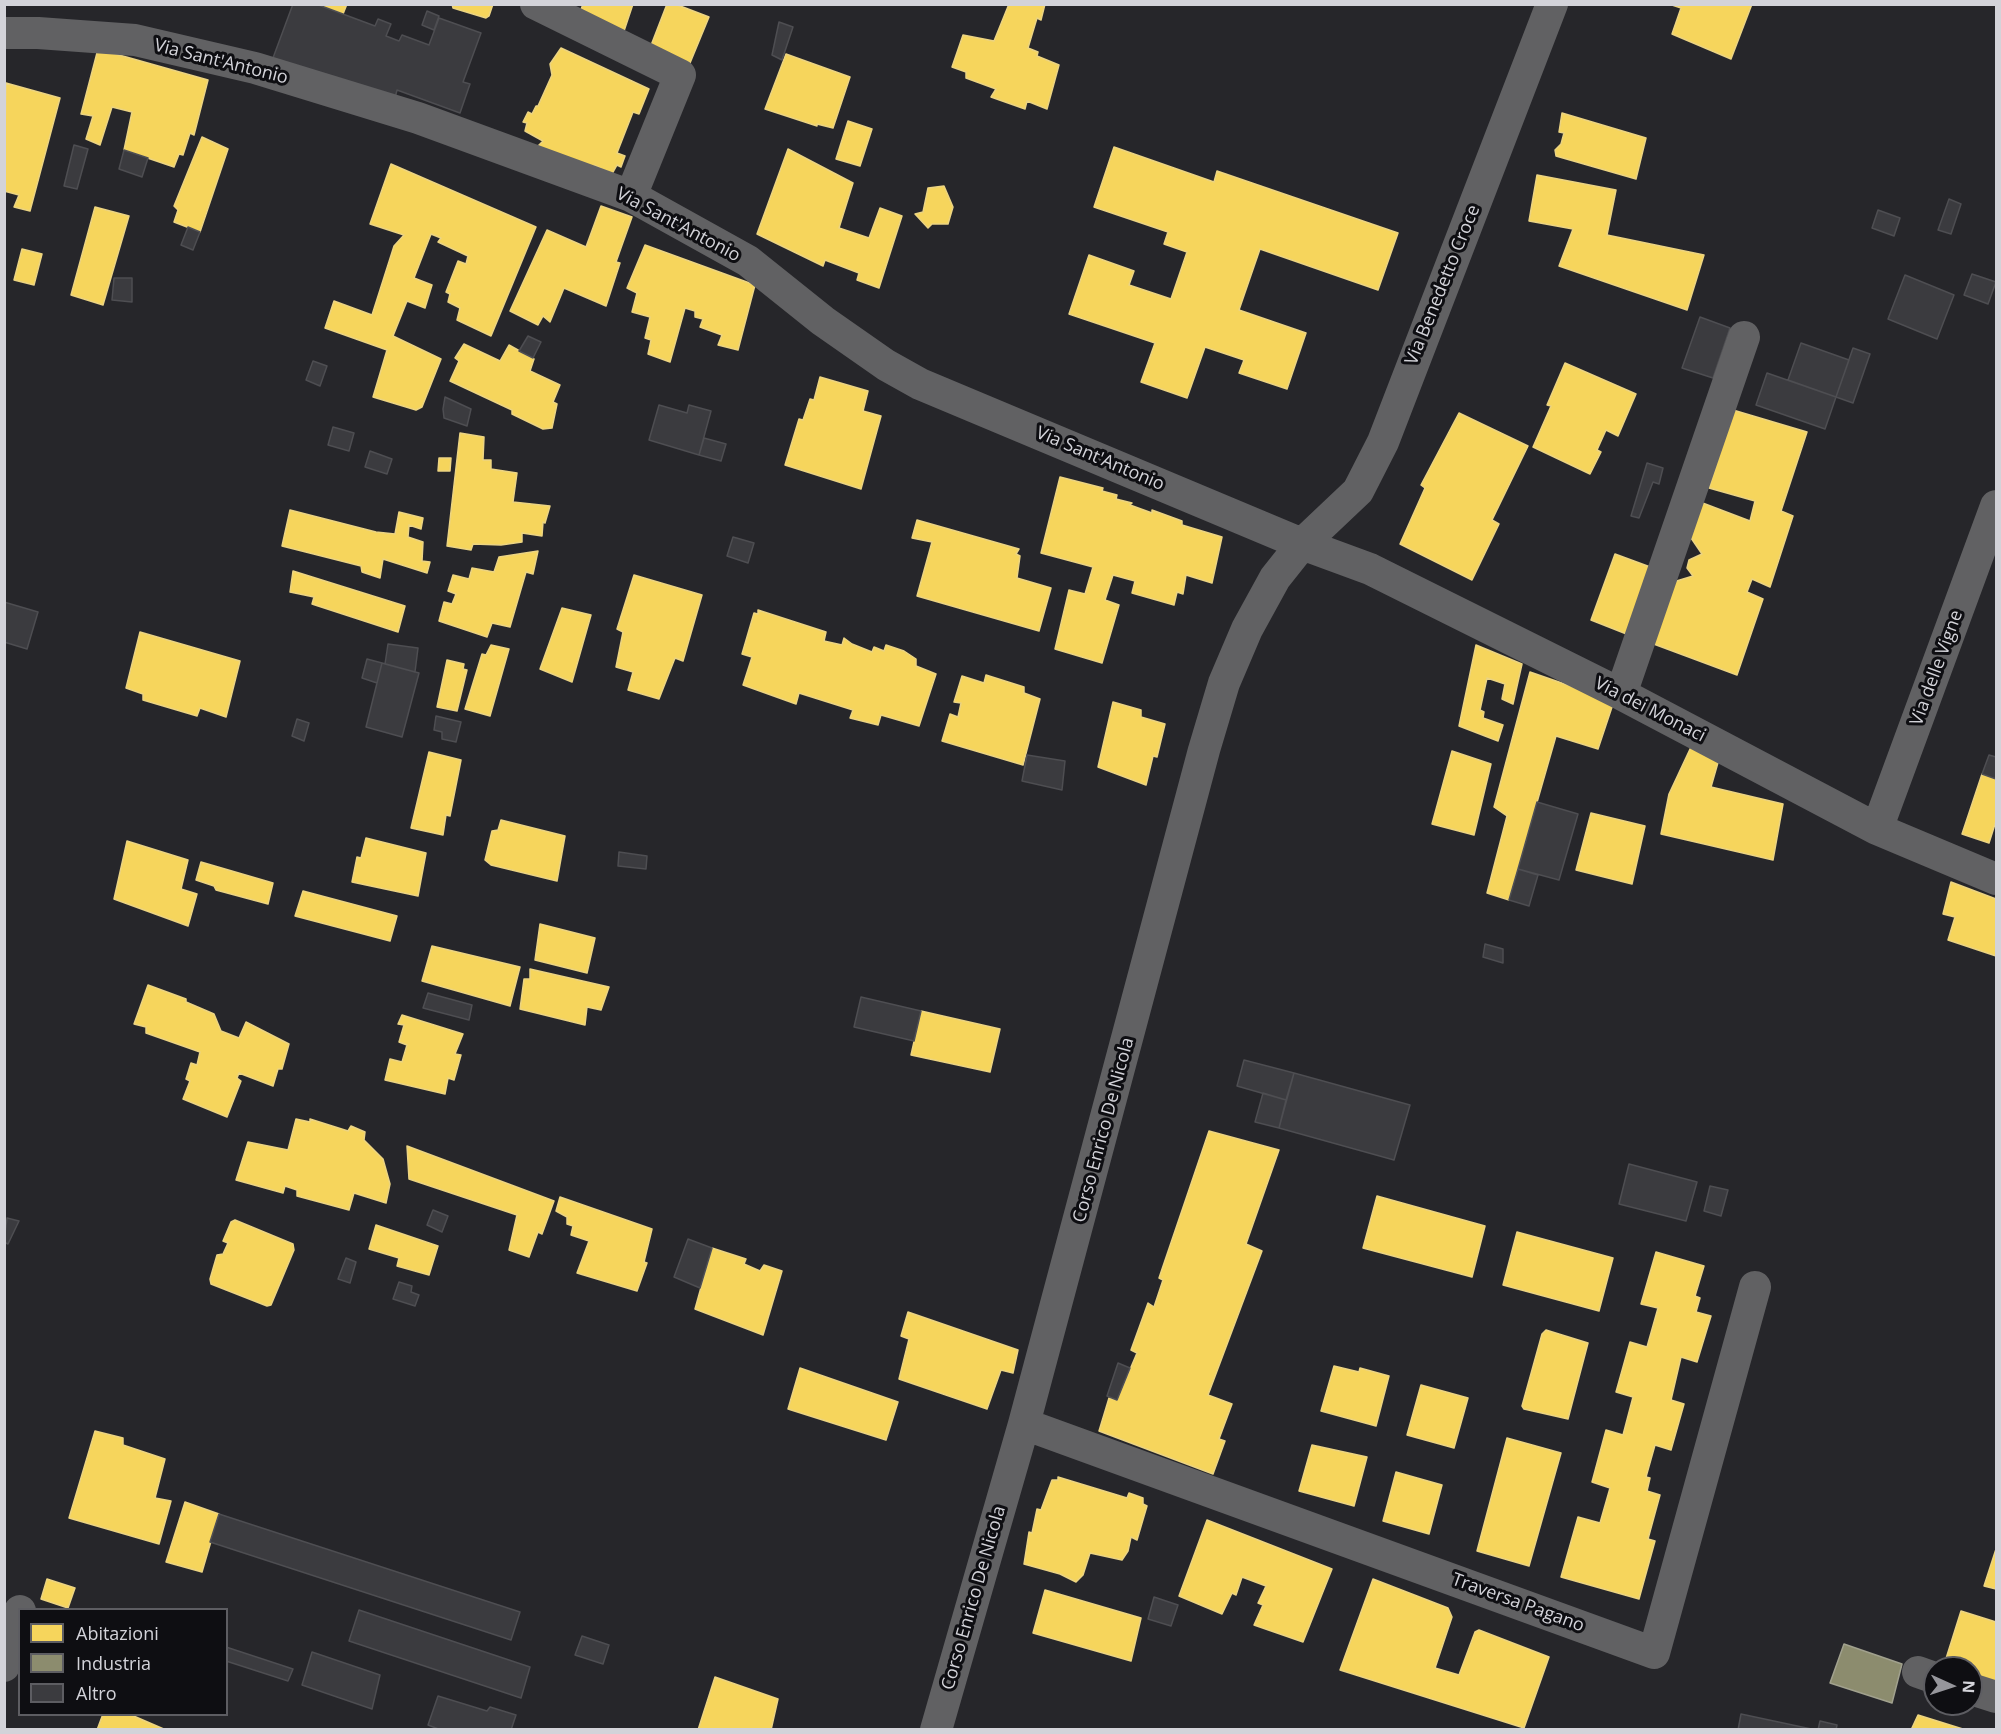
<!DOCTYPE html>
<html>
<head>
<meta charset="utf-8">
<style>
	body { margin:0 }
	#map { position:relative; width:2001px; height:1734px; overflow:hidden; background:#26262a; font-family:"Open Sans",sans-serif }
	canvas { display:block }
	.frame { position:absolute; inset:0; border:6px solid #d3d3d9; pointer-events:none }
	.legend { position:absolute; left:18px; top:1608px; width:210px; height:108px; box-sizing:border-box; background:#0e0e12; border:2px solid #5d5d62; margin:0; padding:8px 10px; list-style:none; font-size:18px; color:#d3d3d9 }
	.legend li { display:flex; align-items:center; gap:12px; height:30px }
	.legend b { width:30px; border:2px solid #5d5d62 }
	.north { position:absolute; left:1923px; top:1656px; width:60px; height:60px; box-sizing:border-box; background:#0e0e12; border:2px solid #5d5d62; border-radius:50%; rotate:93deg; font-size:16px; font-weight:700; line-height:24px; text-align:center; color:#d3d3d9 }
	.north::after { content:''; display:block; margin:auto; width:21px; height:27px; background:#96969c; clip-path:polygon(50% 0,100% 100%,50% 72%,0 100%) }
</style>
</head>
<body>
<div id="map">
<canvas width="2001" height="1734"></canvas>
<div class="frame"></div>
<ul class="legend">
<li><b style="height:16px;background:#f6d55c"></b>Abitazioni</li>
<li><b style="height:16px;background:#8c8c6e"></b>Industria</li>
<li><b style="height:16px;background:#3b3b3f"></b>Altro</li>
</ul>
<div class="north">N</div>
</div>
<script>
const c = document.querySelector('canvas').getContext('2d');
c.lineJoin = 'round';
function fillPath(path, color) { c.fillStyle = color; c.fill(path, 'evenodd'); }
function stroke(path, color, width, dash) { c.strokeStyle = color; c.lineWidth = width; c.lineCap = dash ? 'butt' : 'round'; c.setLineDash(dash || []); c.stroke(path); }
function drawText(font, color, halo, rows, align = 'center') {
  c.font = font + ' "Open Sans",sans-serif'; c.lineWidth = 6; c.setLineDash([]); c.textBaseline = 'middle'; c.strokeStyle = halo; c.fillStyle = color; for (const [text, x, y, turn = 0] of rows) {
    c.save(); c.translate(x, y); c.rotate((+turn || 0) * Math.PI / 180); c.textAlign = isNaN(turn) ? turn : align; if (halo) c.strokeText(text, 0, 0); c.fillText(text, 0, 0); c.restore();
  }
}
const homes = new Path2D(`
	M316,4H347L343,14Z
	M452,4H493L489,16L486,18L453,8Z
	M583,4H633L623,34L579,15Z
	M667,4H675L709,17L690,63L650,48Z
	M1009,4H1045L1041,20L1037,18L1028,48L1038,52L1037,56L1059,65L1047,109L1027,101L1025,109L991,97L996,89L966,78V72L952,67L963,35L994,41Z
	M1669,4H1752L1731,59L1672,34L1681,8Z
	M561,48L649,89L639,114L633,112L617,153L625,156L621,167L617,165L612,174L594,165L592,170L538,146L543,141L525,131L527,123L523,122L528,112L532,114L536,106H538L552,75L550,64Z
	M98,49L208,80L194,135L190,133L183,155L179,154L174,167L124,150L132,112L112,107L100,145L86,139L93,116L81,114Z
	M786,54L850,77L833,128L817,124V126L765,109Z
	M6,83L60,98L30,211L14,207L19,195L4,191Z
	M1562,113L1646,138L1636,179L1556,156L1555,150L1561,144L1564,133L1559,132Z
	M848,121L872,129L860,166L836,159Z
	M202,137L228,149L200,232L174,222L178,210L174,206Z
	M1114,147L1214,182L1217,171L1398,233L1378,290L1260,249L1239,310L1306,333L1287,389L1239,373L1244,360L1205,347L1187,398L1141,382L1155,343L1069,314L1089,255L1134,271L1129,285L1171,299L1187,252L1164,244L1168,232L1094,207Z
	M788,149L853,183L839,228L869,238L880,208L902,216L879,288L857,280L859,273L825,260L823,266L757,234Z
	M391,164L536,227L491,336L457,320L460,308L448,302L450,294L446,292L458,261L466,264L468,256L438,242L441,238L431,234L414,278L432,285L425,308L407,301L393,336L441,359L422,407L416,410L373,397L387,350L325,328L334,301L372,315L394,246L404,235L370,224Z
	M1537,175L1616,190L1607,235L1704,255L1687,310L1559,266L1573,229L1529,221Z
	M944,186L953,207L948,224H932L928,228L915,214L923,212L928,188Z
	M601,206L632,217L616,262L620,263L606,306L564,288L550,322L543,316L538,325L510,311L547,230L586,247Z
	M95,207L129,216L103,305L71,295Z
	M645,245L755,285L738,350L718,345L722,335L700,327L703,319L695,317V311L685,308L670,362L648,354L651,340L645,338L650,317L632,312L637,293L627,288Z
	M22,249L42,254L34,285L14,280Z
	M464,344L500,361L509,345L534,359L530,371L560,385L553,402L557,404L552,428L543,429L512,414V410L450,381L459,361L455,358Z
	M1565,363L1636,394L1618,436L1606,430L1597,450L1601,452L1590,474L1533,447L1551,406L1547,405Z
	M820,377L868,391L863,411L881,416L861,489L785,465L799,419L803,420L810,399L814,400Z
	M1733,410L1807,432L1781,511L1793,516L1770,587L1752,579L1747,592L1763,599L1737,675L1651,643L1670,583L1693,576L1687,568L1689,560L1702,554L1689,535L1700,502L1750,521L1755,501L1709,488Z
	M1459,413L1528,446L1492,520L1499,524L1472,580L1400,544L1425,488L1421,485Z
	M460,433L484,437L483,460H491V469L517,473L513,502L550,506L545,523L543,522L542,536L522,533V542L501,545L473,544L471,550L447,546Z
	M439,458H451L450,471H438Z
	M1060,477L1103,488L1102,491L1117,495L1116,499L1132,503L1130,505L1152,513V510L1182,521V525L1222,537L1212,583L1186,575L1183,594L1177,592L1174,605L1132,593L1135,581L1113,575L1105,600L1119,605L1102,663L1055,649L1069,590L1085,594L1093,567L1041,553Z
	M290,510L376,532L395,534L399,512L423,518L421,529L409,525L408,537L423,542L422,561L430,562L427,573L383,559L380,578L362,572L361,566L282,546Z
	M917,520L1019,549L1016,554L1020,556L1017,578L1051,588L1039,631L917,596L932,542L912,538Z
	M538,551L533,574L526,572L510,627L492,623L487,637L439,621L444,602L452,604L456,594L448,591L453,575L469,579L472,568L494,572L499,557Z
	M1615,554L1653,568L1629,635L1591,620Z
	M293,571L405,606L398,632L312,604L314,597L290,592Z
	M634,575L702,595L683,661L675,658L659,699L628,690L633,672L616,667L623,632L617,629Z
	M562,608L591,615L572,682L540,669Z
	M758,610L826,632L824,641L842,645L844,638L852,644L872,652L874,647L884,651L886,645L904,651L916,659V666L936,674L919,726L881,715L878,725L850,718L853,710L799,693L796,704L743,685L752,657L742,654L754,613L758,614Z
	M140,632L240,661L226,717L200,708L197,716L143,700V694L126,688Z
	M491,645L509,649L490,716L465,709L482,654L486,655Z
	M1476,645L1522,664L1513,704L1502,699L1505,684L1487,678L1480,710L1484,712L1483,718L1503,725L1498,741L1459,726Z
	M447,660L464,664L463,669L467,670L457,711L437,707Z
	M1530,672L1614,701L1598,749L1556,736L1509,900L1487,893L1507,816L1494,807Z
	M986,675L1024,687V693L1040,699L1023,765L942,741L950,714L958,717L961,703L954,702L962,676L984,683Z
	M1113,702L1141,710V717L1165,724L1157,757L1153,756L1146,785L1098,767Z
	M1691,747L1719,759L1711,787L1783,804L1773,860L1661,834L1669,794Z
	M1452,751L1491,764L1474,835L1432,824Z
	M429,752L461,760L450,816L446,815L443,835L411,828Z
	M1982,774L1996,779V821L1989,843L1962,834Z
	M1591,813L1645,826L1632,884L1576,870Z
	M501,820L565,836L557,881L491,865L485,860L492,831L498,830Z
	M366,838L426,853L418,896L352,882L357,857L361,858Z
	M127,841L188,860L181,889L197,894L188,926L114,899Z
	M201,862L273,883L268,904L216,890L214,886L196,880Z
	M1951,882L1996,899V956L1948,940L1955,917L1943,914Z
	M303,891L397,916L390,941L295,916Z
	M540,924L595,938L587,973L535,960Z
	M432,946L520,967L510,1006L422,981Z
	M530,969L609,987L601,1010L587,1007L585,1025L520,1009L524,979H530Z
	M148,985L186,999V1002L214,1014L221,1031L239,1038L246,1022L289,1044L282,1069H278L273,1086L239,1073L237,1078L241,1081L227,1117L183,1099L190,1081L186,1079L191,1063L197,1065L200,1052L146,1033V1027L134,1024Z
	M921,1011L1000,1029L990,1072L911,1055Z
	M402,1015L463,1034L455,1054L461,1055L454,1080L448,1078L445,1094L385,1080L390,1059L402,1062L407,1045L399,1042L404,1025L398,1024Z
	M296,1119L310,1122V1119L348,1131L351,1126L365,1132L364,1140L383,1159L390,1184L386,1203L354,1193L349,1210L297,1196V1190L285,1186L283,1193L236,1180L248,1142L288,1150Z
	M1209,1131L1279,1150L1246,1244L1262,1251L1208,1395L1232,1404L1219,1439L1225,1441L1213,1474L1099,1431L1109,1398L1117,1400L1137,1353L1131,1350L1148,1303L1154,1307L1163,1280L1159,1278Z
	M407,1146L554,1201L542,1234L538,1232L529,1257L509,1250L517,1215L409,1179Z
	M1377,1196L1485,1226L1472,1277L1363,1248Z
	M560,1197L652,1229L644,1262L647,1263L637,1291L577,1273L589,1241L571,1235L573,1226L567,1224V1217L556,1211Z
	M235,1220L293,1244L294,1250L271,1305L267,1306L211,1284L210,1279L217,1255L223,1254L228,1243L223,1241L231,1222Z
	M376,1225L438,1246L429,1275L397,1266L399,1258L369,1249Z
	M1517,1232L1613,1258L1599,1311L1503,1285Z
	M712,1248L746,1259L744,1264L760,1271L764,1265L782,1271L763,1335L695,1309Z
	M1656,1252L1704,1266L1695,1296L1700,1298L1696,1312L1711,1316L1697,1362L1681,1357L1671,1400L1684,1404L1671,1450L1655,1445L1646,1477L1650,1478L1647,1491L1660,1495L1648,1539L1655,1541L1639,1599L1561,1577L1578,1517L1600,1523L1610,1488L1592,1482L1606,1430L1623,1435L1633,1397L1616,1392L1630,1342L1647,1347L1658,1308L1641,1304Z
	M908,1312L1018,1350L1013,1373L1001,1370L987,1409L899,1379L909,1339L901,1336Z
	M1546,1330L1588,1343L1568,1419L1524,1409L1522,1406L1542,1334Z
	M1334,1366L1359,1372L1360,1368L1389,1376L1376,1426L1321,1411Z
	M800,1368L898,1402L886,1440L788,1409Z
	M1421,1385L1468,1398L1454,1448L1407,1435Z
	M95,1431L123,1438V1445L165,1459L155,1498L171,1501L159,1544L69,1518Z
	M1507,1438L1561,1453L1529,1566L1477,1551Z
	M1312,1445L1367,1457L1354,1506L1299,1491Z
	M1396,1472L1442,1485L1429,1534L1383,1521Z
	M1058,1477L1127,1498L1129,1493L1143,1498V1504L1147,1506L1137,1540L1131,1537L1128,1551L1122,1560L1090,1553L1083,1575L1076,1582L1060,1574L1024,1564L1029,1532L1032,1533L1037,1509L1041,1510L1052,1480H1058Z
	M185,1502L219,1514L202,1572L166,1562Z
	M1207,1520L1332,1569L1303,1642L1254,1625L1263,1605L1258,1603L1266,1586L1242,1577L1236,1595L1232,1593L1222,1614L1179,1596Z
	M1996,1549V1589L1984,1586Z
	M47,1579L75,1588L68,1608L41,1599Z
	M1373,1579L1448,1608L1452,1617L1435,1668L1459,1675L1475,1632L1479,1630L1549,1657L1524,1728L1340,1670Z
	M1045,1590L1141,1618L1131,1661L1033,1633Z
	M1961,1611L1996,1622V1683L1971,1674V1668L1944,1665Z
	M715,1677L778,1699L771,1730H698Z
	M103,1714H129L166,1730H97Z
	M1918,1715L1966,1730H1911Z`);
fillPath(homes, '#f6d55c');
stroke(homes, '#ecd482', 1.5);
const industry = new Path2D(`
	M1844,1644L1902,1664L1892,1703L1830,1683Z`);
fillPath(industry, '#8c8c6e');
stroke(industry, '#a1a18e', 1.5);
const building = new Path2D(`
	M293,4H316L375,26L378,19L391,24L386,36L399,41L402,35L429,45L439,18L481,33L463,82L470,84L460,113L397,90L395,98L270,66Z
	M427,11L439,16L434,30L422,25Z
	M779,22L793,27L782,60L772,55Z
	M74,145L88,149L77,189L64,186Z
	M124,150L148,158L142,177L119,169Z
	M1949,199L1961,204L1951,234L1938,230Z
	M1878,210L1900,218L1894,236L1872,228Z
	M188,227L200,232L193,250L181,245Z
	M1972,274L1996,282L1988,304L1964,295Z
	M1905,275L1954,295L1937,339L1888,319Z
	M114,278H132V302L112,300Z
	M1700,317L1730,328L1713,378L1682,368Z
	M528,336L541,342L533,358L519,351Z
	M1801,343L1849,360L1836,397L1788,380Z
	M1853,348L1870,354L1853,403L1836,397Z
	M313,361L327,366L320,386L306,380Z
	M1767,373L1836,397L1825,429L1756,405Z
	M445,397L471,409L467,426L444,418L443,409Z
	M659,405L687,413L689,405L711,411L699,455L649,440Z
	M333,427L354,433L349,451L328,445Z
	M704,438L726,444L721,461L699,455Z
	M370,451L392,459L387,474L365,467Z
	M1647,463L1663,468L1659,484L1653,482L1639,518L1631,516Z
	M733,537L754,543L748,563L727,556Z
	M4,602L38,612L27,649L4,642Z
	M388,644L418,648L415,672L385,664Z
	M367,659L382,663L377,683L362,678Z
	M382,663L419,673L402,737L366,727Z
	M436,716L461,722L456,742L442,739V732L434,730Z
	M297,719L309,723L304,741L292,736Z
	M1027,755L1065,761L1062,790L1022,781Z
	M1989,755L1996,757V779L1982,774Z
	M1537,802L1578,814L1559,880L1518,869Z
	M619,852L647,856L646,869L618,866Z
	M1518,869L1538,875L1529,906L1509,900Z
	M1485,944L1503,949V963L1483,957Z
	M428,993L472,1005L469,1020L423,1008Z
	M861,997L921,1011L914,1041L854,1027Z
	M1244,1060L1294,1073L1286,1100L1237,1086Z
	M1294,1073L1410,1105L1394,1160L1279,1128Z
	M1263,1093L1286,1100L1279,1128L1255,1122Z
	M1629,1164L1697,1182L1686,1221L1619,1204Z
	M1710,1186L1728,1190L1721,1216L1704,1211Z
	M433,1210L448,1216L442,1232L427,1225Z
	M7,1218L19,1221L8,1244L4,1242Z
	M688,1239L712,1248L700,1288L674,1277Z
	M346,1258L356,1262L350,1283L338,1279Z
	M399,1282L412,1286L411,1292L419,1295L415,1306L393,1299Z
	M1118,1363L1130,1368L1117,1400L1107,1396Z
	M219,1514L520,1612L511,1640L210,1542Z
	M1154,1597L1178,1605L1171,1626L1148,1619Z
	M359,1610L530,1667L521,1698L349,1641Z
	M582,1636L609,1645L603,1664L575,1655Z
	M226,1647L293,1669L288,1681L226,1661Z
	M312,1652L380,1675L372,1709L302,1685Z
	M438,1696L487,1711L490,1707L516,1715L511,1730H441L428,1725Z
	M1741,1714L1816,1730H1738Z
	M1820,1721L1837,1725L1836,1730H1818Z`);
fillPath(building, '#3b3b3f');
stroke(building, '#4e4e52', 1.5);
stroke(new Path2D(`
	M536,4L680,75L631,196
	M4,33H38L135,40L255,68L418,118L631,196L748,261L823,321L886,365L920,384L1302,544L1370,569L1621,694L1877,829L1996,879
	M1621,694L1744,337
	M1877,829L1996,506
	M1024,1424L1654,1653L1755,1287
	M4,1666L20,1611
	M1918,1672L1935,1678
	M1971,1689L1996,1697
	M936,1730L1024,1424L1204,750L1224,683L1247,629L1275,578L1302,544L1358,491L1383,442L1552,4`), '#616163', 32);
drawText('18px', '#d3d3d9', '#0e0e12', [
	["Via Sant'Antonio",221,62,14],
	["Via Sant'Antonio",678,225,28],
	["Via Benedetto Croce",1443,285,-68],
	["Via Sant'Antonio",1100,459,23],
	["Via delle Vigne",1937,668,-70],
	["Via dei Monaci",1650,710,27],
	["Corso Enrico De Nicola",1104,1130,-75],
	["Corso Enrico De Nicola",974,1598,-74],
	["Traversa Pagano",1518,1603,20]
]);
</script>
</body>
</html>
